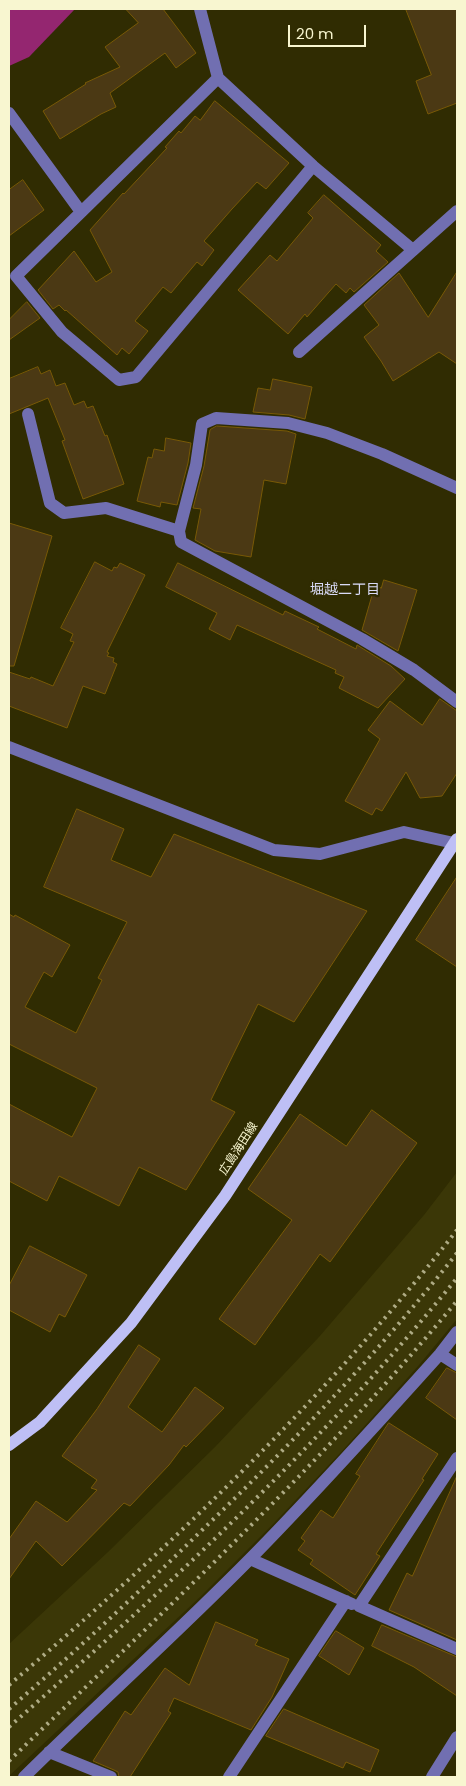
<!DOCTYPE html>
<html>
<head>
<meta charset="utf-8">
<style>
	body { margin:0 }
	#map { position:relative; width:466px; height:1786px; overflow:hidden; background:#302c02; font-family:Poppins,sans-serif }
	canvas { display:block }
	.frame { position:absolute; inset:0; border:10px solid #f8f6d0; pointer-events:none }
	.scale { position:absolute; left:288px; top:25px; width:78px; height:22px; box-sizing:border-box; border:2px solid #f8f6d0; border-top:0; padding-left:6px; font-size:15px; line-height:18px; white-space:nowrap; color:#f8f6d0; -webkit-text-stroke:4px #302c02; paint-order:stroke }
</style>
</head>
<body>
<div id="map">
<canvas width="466" height="1786"></canvas>
<div class="frame"></div>
<div class="scale">20 m</div>
</div>
<script>
const c = document.querySelector('canvas').getContext('2d');
c.lineJoin = 'round';
function fillPath(path, color) { c.fillStyle = color; c.fill(path, 'evenodd'); }
function stroke(path, color, width, dash) { c.strokeStyle = color; c.lineWidth = width; c.lineCap = dash ? 'butt' : 'round'; c.setLineDash(dash || []); c.stroke(path); }
function drawText(font, color, halo, rows, align = 'center') {
  c.font = font + ' Poppins,"Noto Sans JP",sans-serif'; c.lineWidth = 4.5; c.setLineDash([]); c.textBaseline = 'middle'; c.strokeStyle = halo; c.fillStyle = color; for (const [text, x, y, turn = 0] of rows) {
    c.save(); c.translate(x, y); c.rotate((+turn || 0) * Math.PI / 180); c.textAlign = isNaN(turn) ? turn : align; if (halo) c.strokeText(text, 0, 0); c.fillText(text, 0, 0); c.restore();
  }
}
fillPath(new Path2D(`
	M457,1172V1319L419,1365L343,1450L274,1523L200,1597L9,1776V1644L108,1552L215,1447L319,1337L424,1215Z`), '#3b3707');
fillPath(new Path2D(`
	M9,9H75L29,57L9,66Z`), '#942670');
const building = new Path2D(`
	M126,9H163L196,53L176,68L165,53L110,93L116,107L101,114L60,139L43,111L86,84L85,83L120,67L105,47L138,23Z
	M406,9H457V103L428,114L416,81L431,75Z
	M215,101L289,163L266,189L257,182L232,209L204,241L214,250L202,266L197,262L171,293L163,287L135,321L148,331L129,354L122,348L117,355L66,310L65,311L59,305L53,309L38,290L74,251L96,282L112,272L90,230L123,193L124,194L167,148L165,147L179,131L181,133L195,116L200,120Z
	M23,180L44,210L9,236V190Z
	M324,195L381,245L376,251L388,262L354,292L350,288L346,293L336,284L307,317L305,314L288,334L238,290L270,255L277,261L313,218L308,213Z
	M457,272V364L439,352L393,381L381,361L364,337L379,325L364,305L399,273L428,317Z
	M27,302L40,318L9,340V320Z
	M38,367L41,374L50,370L56,386L65,383L74,405L84,401L87,408L93,406L105,436L107,435L124,484L83,499L62,441L65,440L48,398L9,414V379Z
	M273,379L312,387L305,419L289,415L253,412L258,388L270,390Z
	M217,426L287,431L296,434L286,484L264,480L251,557L215,551L195,540L201,509L193,508L204,466L210,430Z
	M166,438L191,443L188,463L177,505L161,502L160,507L137,501L148,457L152,458L154,449L164,451Z
	M9,523L52,536L14,666H9Z
	M95,562L112,571L114,567L117,568L120,563L145,575L107,652L109,653L107,656L114,658L113,662L117,664L105,694L83,686L67,728L9,706V672L30,679L31,677L53,686L74,642L70,641L73,634L61,628Z
	M178,563L283,615L285,611L319,627L317,629L356,649L357,645L391,666L405,679L378,708L339,688L344,677L335,673L336,670L237,625L230,640L209,629L217,613L166,587Z
	M384,580L417,590L398,651L362,630L375,585L381,588Z
	M440,699L457,711V773L442,796L420,798L406,772L382,811L376,808L372,815L345,801L380,739L368,730L390,701L422,725Z
	M77,809L124,829L111,860L151,877L174,834L367,911L294,1022L258,1004L211,1100L235,1112L186,1190L139,1167L119,1206L59,1176L47,1201L9,1181V1104L72,1137L97,1088L9,1044V914L14,917L15,915L70,945L52,977L44,972L25,1007L76,1033L102,980L98,978L127,922L44,887Z
	M457,877V967L416,940Z
	M372,1110L417,1143L330,1262L320,1254L255,1345L219,1319L292,1220L248,1189L300,1114L346,1146Z
	M30,1246L87,1275L65,1317L59,1314L50,1332L9,1310V1286Z
	M139,1345L160,1359L128,1407L162,1432L195,1387L224,1408L186,1447L184,1445L169,1465L130,1506L124,1503L62,1566L36,1541L9,1579V1539L36,1501L67,1522L97,1490L91,1488L97,1480L62,1456L97,1409Z
	M447,1368L457,1373V1420L426,1398Z
	M389,1423L438,1454L422,1479L424,1480L376,1554L380,1556L355,1595L310,1564L313,1560L298,1550L305,1541L301,1538L321,1510L333,1518L360,1476L356,1474Z
	M457,1476V1640L389,1610L407,1573L412,1576Z
	M216,1622L258,1640L255,1645L289,1659L272,1697L251,1730L174,1698L168,1711L171,1713L130,1777H119L118,1772L114,1770L93,1761L125,1711L131,1715L165,1668L189,1685Z
	M382,1625L457,1657V1696L414,1667L372,1646Z
	M336,1631L364,1648L349,1675L319,1656Z
	M284,1709L379,1750L370,1772L346,1762L343,1768L266,1736Z`);
fillPath(building, '#4b3914');
stroke(building, '#785906', 1);
stroke(new Path2D(`
	M200,9L218,78L313,166L413,250
	M218,78L16,276L62,332L119,380L136,377L313,166
	M9,113L81,212
	M299,352L457,211
	M28,414L50,503L64,513L106,508L179,531L181,542L362,639L414,670L457,702
	M179,531L196,465L202,424L216,418L288,423L327,433L382,454L457,488
	M9,747L274,850L320,854L404,832L454,843
	M440,1354L457,1365
	M457,1458L359,1606L457,1649
	M250,1559L352,1604
	M49,1752L111,1777
	M24,1777C98,1704 176,1634 250,1559C315,1493 378,1423 440,1354L457,1332
	M229,1777L346,1601
	M432,1777L457,1737`), '#716fb1', 12);
stroke(new Path2D(`
	M9,1445L40,1422L131,1323L225,1196L457,839`), '#bebff5', 12);
stroke(new Path2D(`
	M9,1685C171,1547 326,1398 457,1230
	M9,1709C74,1653 137,1594 198,1534C290,1446 378,1353 457,1253
	M9,1727C168,1587 323,1443 457,1278
	M9,1761C163,1612 320,1466 457,1301`), '#afac85', 4, [2.5, 5]);
drawText('12px', '#f8f6d0', '#302c02', [
	["広島海田線",239,1149,-57]
]);
drawText('14px', '#d9daf7', '#302c02', [
	["堀越二丁目",345,590]
]);
</script>
</body>
</html>
